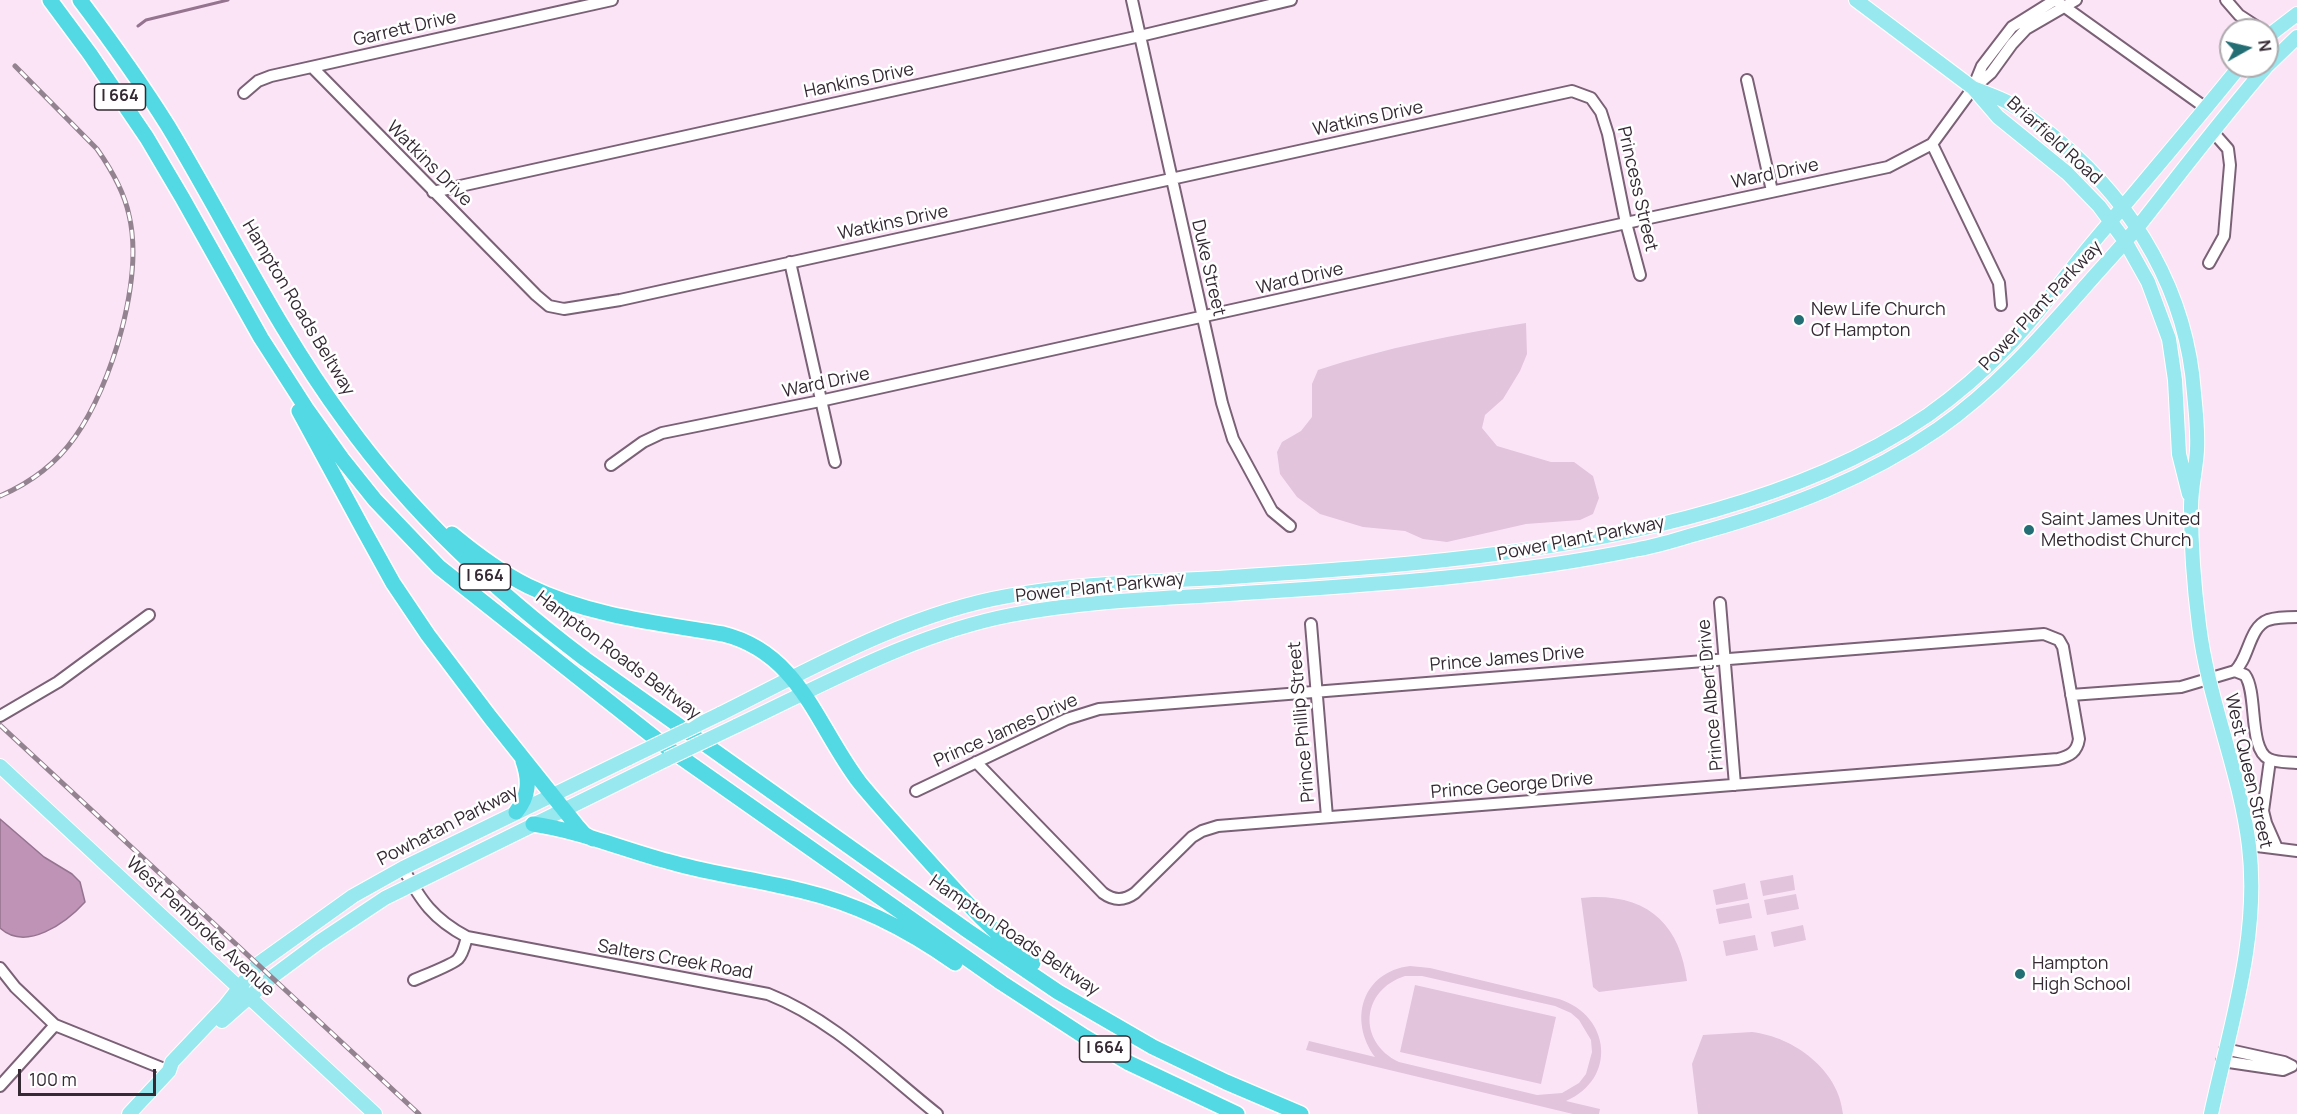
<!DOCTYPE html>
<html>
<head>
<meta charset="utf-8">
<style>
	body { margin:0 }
	#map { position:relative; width:2297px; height:1114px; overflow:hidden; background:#fce4f7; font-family:Manrope,sans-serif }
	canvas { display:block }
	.north { position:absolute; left:2219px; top:18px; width:60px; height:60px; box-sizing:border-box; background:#fff; border:2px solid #aeaaad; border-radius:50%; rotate:82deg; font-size:16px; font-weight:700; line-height:24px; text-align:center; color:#352a33 }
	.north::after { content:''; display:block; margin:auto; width:21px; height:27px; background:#236e74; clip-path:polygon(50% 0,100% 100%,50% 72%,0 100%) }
	.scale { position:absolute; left:18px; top:1069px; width:138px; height:27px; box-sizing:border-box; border:3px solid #352a33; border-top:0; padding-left:8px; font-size:18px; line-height:21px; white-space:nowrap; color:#352a33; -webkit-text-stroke:4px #fff; paint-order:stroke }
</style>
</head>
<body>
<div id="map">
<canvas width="2297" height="1114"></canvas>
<div class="north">N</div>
<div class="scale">100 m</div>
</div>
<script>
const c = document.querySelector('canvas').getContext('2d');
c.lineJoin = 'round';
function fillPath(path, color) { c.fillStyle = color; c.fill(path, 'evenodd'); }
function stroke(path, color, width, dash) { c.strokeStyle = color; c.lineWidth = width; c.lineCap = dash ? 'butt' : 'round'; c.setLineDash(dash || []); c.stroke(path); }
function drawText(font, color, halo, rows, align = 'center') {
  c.font = font + ' Manrope,sans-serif'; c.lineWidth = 5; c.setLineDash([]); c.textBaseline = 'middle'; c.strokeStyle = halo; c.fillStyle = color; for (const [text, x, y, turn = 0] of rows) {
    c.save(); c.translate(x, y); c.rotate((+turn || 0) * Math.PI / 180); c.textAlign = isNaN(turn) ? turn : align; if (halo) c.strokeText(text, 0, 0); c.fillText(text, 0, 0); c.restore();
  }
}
fillPath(new Path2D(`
	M1526,323L1527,354L1520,371L1503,399L1485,415L1482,428L1497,446L1551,462H1574L1593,476L1599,498L1593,514L1580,520L1526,524L1447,542L1423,539L1405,531L1363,527L1320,514L1297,497L1280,474L1277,452L1282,442L1301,431L1312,417V384L1318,370C1385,348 1456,334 1526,323Z
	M1793,875L1795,890L1763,896L1760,881Z
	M1745,883L1748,899L1716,905L1713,890Z
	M1796,894L1799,909L1767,915L1764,900Z
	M1593,897C1650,896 1680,926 1687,981L1599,992L1593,987L1581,898Z
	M1749,903L1752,918L1719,924L1716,909Z
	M1803,925L1806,940L1774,947L1771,932Z
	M1755,935L1758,950L1726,956L1723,941Z
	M1410,966L1430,968L1559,999C1611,1016 1617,1079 1566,1101L1600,1109L1599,1114H1573L1306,1050L1309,1041L1375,1057C1348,1020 1362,972 1410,966ZM1405,976H1422L1555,1006L1571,1013L1579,1020L1591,1040L1592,1052L1586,1074L1579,1083L1562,1093L1537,1095L1399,1062C1357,1042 1361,990 1405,976Z
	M1415,985L1556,1017L1541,1084L1400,1052Z
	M1752,1032C1794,1037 1839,1070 1843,1114H1698L1692,1064L1703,1035Z`), '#e2c4dc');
const water = new Path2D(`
	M0,819L44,857L72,874L80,882L85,902C66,923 26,952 0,928Z`);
fillPath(water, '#be93b6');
stroke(water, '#95748f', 1.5);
stroke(new Path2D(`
	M138,26L146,20L228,0`), '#95748f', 3);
const minor = new Path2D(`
	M1132,0L1222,403L1233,439L1272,511L1290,526
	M2055,0L2206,108
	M2226,0L2239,15L2262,30
	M312,67L536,295L549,306L564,309L620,300L1572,91L1591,98L1601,112L1608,134L1626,223L1640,275
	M1747,80L1772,191
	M1976,86L1991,73L2012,44L2026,29L2076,0
	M244,93L258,81L271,76L612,0
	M1932,144L1999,283L2001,305
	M433,192L1140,36L1291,0
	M790,262L835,462
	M2209,263L2224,236L2230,165L2228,149L2213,132
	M611,465L643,442L662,433L820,401L1626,223L1888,167L1932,144L1973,88L1982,66L2012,27L2055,0
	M1720,603L1735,785
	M1311,624L1327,817
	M2235,671L2245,675C2258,693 2248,749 2269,759C2277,763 2289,762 2297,763
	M2071,695L2181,687L2235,671C2249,658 2249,627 2268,620C2277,617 2288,617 2297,617
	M0,716L58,682L149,615
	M2270,760L2263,811L2266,823L2277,848
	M916,791L1067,719L1099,709L2044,634L2059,640L2063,647L2079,739C2077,752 2070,756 2058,759L1218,826L1202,831L1192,837L1135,893C1124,901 1114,901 1103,893L976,762
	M2249,845L2297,851
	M403,868C421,901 433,919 467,937L768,994C832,1019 883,1071 937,1114
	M0,968L15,987L55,1025L169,1071
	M414,980C423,976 454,964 458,959C463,954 465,944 467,937
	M2222,1061L2283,1070L2292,1066L2284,1062L2225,1049
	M0,1086L55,1025`);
const major = new Path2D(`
	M1856,0L1973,88L1998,117L2067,173L2099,206L2125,241L2148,282L2169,339L2175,380L2179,454L2189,494
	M2267,37L2297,14
	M2267,66L2297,37
	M1973,88C1985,93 1998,97 2009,103C2027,114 2043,128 2059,141C2136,206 2187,293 2194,393C2196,412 2198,432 2197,450C2196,469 2191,488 2191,507C2191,546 2194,586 2199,625C2208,700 2240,771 2249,846C2260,937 2230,1026 2211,1114
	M720,714C812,668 906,614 1008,596C1077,583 1147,582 1216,578C1384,567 1552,557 1715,510C1791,488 1862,460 1928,415C1956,395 1983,372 2007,347C2037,316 2062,280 2090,246C2140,186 2191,127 2240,66
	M736,726C825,684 913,634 1011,615C1083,601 1157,599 1229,594C1367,585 1504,577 1639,549C1662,545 1684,537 1707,531C1789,508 1867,478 1938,429C1994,390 2038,340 2083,289C2102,267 2122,246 2141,223C2182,171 2223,117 2267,66
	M0,766L375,1114
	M222,1021L272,977L319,942L385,898L667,759
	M129,1114L169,1071L172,1062L225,1006L258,964L353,896L403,868L629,758`);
const highway = new Path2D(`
	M50,0L90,54L147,138L183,199L261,338L306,408L343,460L375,500L439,567L665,746L1002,983L1085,1037L1129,1063L1237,1114
	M80,0C111,41 141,83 168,126C227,224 277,329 345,421C412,514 494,590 585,659L968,931L1058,992L1153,1047L1226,1082L1301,1114
	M299,411L362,527L393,583L428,635L490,717L577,826L584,834L593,839
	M452,534C476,554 500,572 528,586C589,616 657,623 723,634C800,653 817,727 860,783C884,812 910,840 935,868C966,902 996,936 1033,963
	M516,812C529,796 530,781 523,761
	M533,824C581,831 627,851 674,863C717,875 760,880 803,891C858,904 910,931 955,963`);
stroke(minor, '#7b6176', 14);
stroke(major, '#fff', 16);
stroke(highway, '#fff', 18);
stroke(minor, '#fff', 10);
stroke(major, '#97e8ef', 14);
stroke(highway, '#52d9e4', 15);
const rail = new Path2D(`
	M0,496C30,483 56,464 75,437C112,385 144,278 129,215C124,191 111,169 97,149L15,66
	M0,725L419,1114`);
stroke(rail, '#938290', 5);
stroke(rail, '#fff', 3, [9]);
const majorBridge = new Path2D(`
	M629,758L720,714
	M667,759L736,726`);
stroke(majorBridge, '#fff', 16, []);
stroke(majorBridge, '#97e8ef', 14);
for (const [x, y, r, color] of [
	[1799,320,6,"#236e74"],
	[2029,530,6,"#236e74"],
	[2020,974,6,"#236e74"]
]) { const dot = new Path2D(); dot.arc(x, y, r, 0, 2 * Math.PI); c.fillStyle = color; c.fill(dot); stroke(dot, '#fff', 2); }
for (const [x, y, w] of [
	[120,97,51],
	[485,577,51],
	[1105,1049,51]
]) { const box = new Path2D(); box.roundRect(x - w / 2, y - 13, w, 26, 4.5); c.fillStyle = '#fff'; c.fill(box); stroke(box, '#352a33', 1.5); }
drawText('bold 16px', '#352a33', null, [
	["I 664",120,97],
	["I 664",485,577],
	["I 664",1105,1049]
]);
drawText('18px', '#352a33', '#fff', [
	["Garrett Drive",405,29,-13],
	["Hankins Drive",859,81,-12],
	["Watkins Drive",1368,119,-12],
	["Briarfield Road",2054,141,42],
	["Watkins Drive",429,164,45],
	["Ward Drive",1775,174,-12],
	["Princess Street",1637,189,77],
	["Watkins Drive",893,223,-12],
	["Duke Street",1208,268,77],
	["Ward Drive",1300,279,-13],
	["Power Plant Parkway",2041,306,-47],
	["Hampton Roads Beltway",298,308,59],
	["Ward Drive",826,383,-12],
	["Power Plant Parkway",1581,539,-11],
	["Power Plant Parkway",1100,588,-6],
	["Hampton Roads Beltway",618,656,37],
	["Prince James Drive",1507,659,-5],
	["Prince Albert Drive",1711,695,-95],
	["Prince Phillip Street",1302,722,-95],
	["Prince James Drive",1006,731,-24],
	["West Queen Street",2248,771,77],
	["Prince George Drive",1512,786,-5],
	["Powhatan Parkway",448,826,-27],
	["West Pembroke Avenue",200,927,43],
	["Hampton Roads Beltway",1014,936,34],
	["Salters Creek Road",675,960,10]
]);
drawText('18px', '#352a33', '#fff', [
	["New Life Church",1811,310],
	["Of Hampton",1811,331],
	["Saint James United",2041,520],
	["Methodist Church",2041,541],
	["Hampton",2032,964],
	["High School",2032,985]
], 'left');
</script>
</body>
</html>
